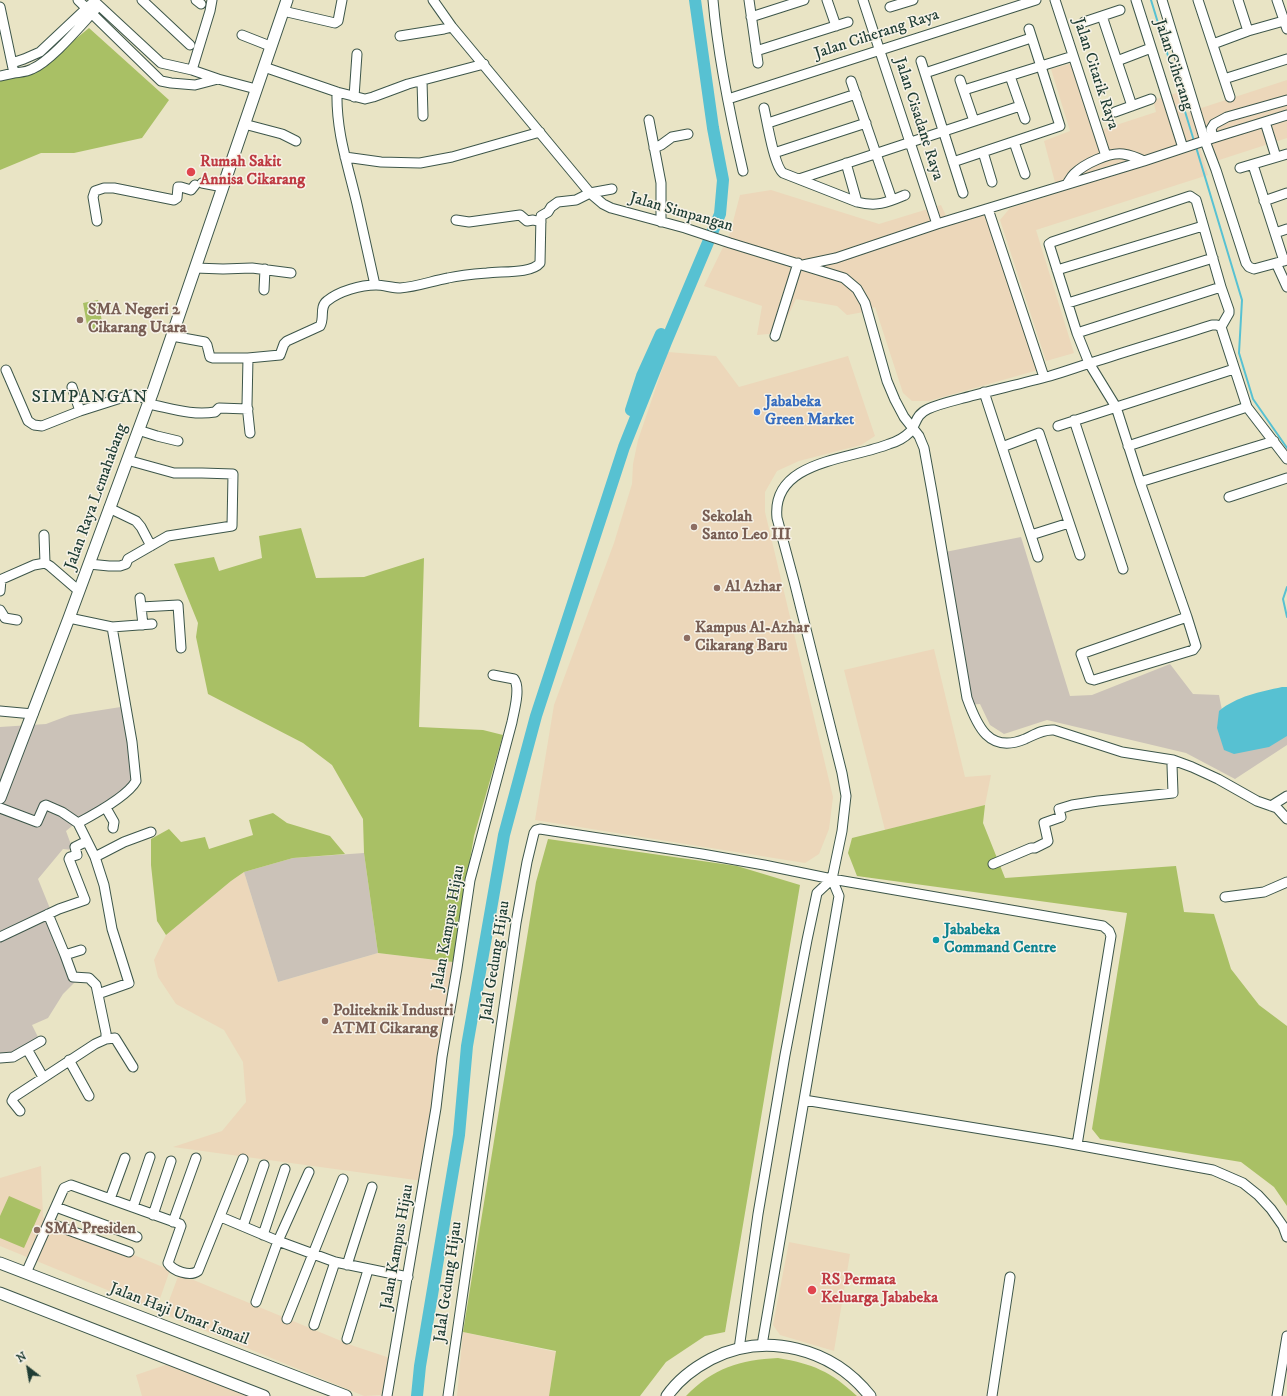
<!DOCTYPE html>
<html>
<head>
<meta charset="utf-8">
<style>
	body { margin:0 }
	#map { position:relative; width:1287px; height:1396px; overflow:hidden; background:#e9e4c5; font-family:"IM FELL DW Pica",serif }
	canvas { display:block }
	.north { position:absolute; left:8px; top:1348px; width:40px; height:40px; -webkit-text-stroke:3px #f7f3e8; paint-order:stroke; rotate:329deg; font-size:11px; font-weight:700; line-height:16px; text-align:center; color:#1f3d34 }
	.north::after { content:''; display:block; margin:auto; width:14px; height:18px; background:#1f3d34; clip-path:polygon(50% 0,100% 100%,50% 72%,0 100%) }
</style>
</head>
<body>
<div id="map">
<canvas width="1287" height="1396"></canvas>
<div class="north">N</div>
</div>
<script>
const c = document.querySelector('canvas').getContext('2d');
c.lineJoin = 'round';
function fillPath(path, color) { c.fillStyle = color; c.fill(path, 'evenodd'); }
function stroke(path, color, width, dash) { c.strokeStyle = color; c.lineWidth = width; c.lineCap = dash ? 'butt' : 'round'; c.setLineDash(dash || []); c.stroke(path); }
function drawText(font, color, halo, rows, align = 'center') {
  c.font = font + ' "IM FELL DW Pica",serif'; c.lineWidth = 3; c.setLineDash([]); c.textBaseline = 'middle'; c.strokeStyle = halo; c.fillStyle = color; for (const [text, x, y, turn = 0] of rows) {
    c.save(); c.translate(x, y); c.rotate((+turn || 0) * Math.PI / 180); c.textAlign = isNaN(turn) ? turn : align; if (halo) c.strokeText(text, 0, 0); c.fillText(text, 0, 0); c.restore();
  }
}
fillPath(new Path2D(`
	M1080,61L1101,130L1156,112L1153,100L1177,93L1183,114L1287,80V138L1213,162L1205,138L1056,186L1044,141L1070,131L1051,69Z
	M1200,148L1208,175L1036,230L1074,353L1046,361L1000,220L1010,208Z
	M771,190L879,224L941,205L947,218L985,207L1038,370L929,401H912L903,393L875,307L864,312L847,315L837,306L796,299L780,333L757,335L762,306L704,286L730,233L740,195Z
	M668,352L716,356L739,387L848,356L875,436L861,445L799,461L777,471L765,492V512L833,797L829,829L819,854L805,863L535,820L554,705L614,543L632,484L633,464L638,440Z
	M934,649L965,777L991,775L985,805L885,830L844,670Z
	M244,872L278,982L378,953L453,962L431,1112L423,1181L173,1147L222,1131L246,1102L243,1062L224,1030L176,1004L158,977L154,960L166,935L231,881Z
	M41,1166L43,1217L170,1270L156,1310L0,1246V1178Z
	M789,1242L850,1254L834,1351L780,1335L773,1325Z
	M179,1274L351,1345L396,1360L381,1395L364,1396L164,1314Z
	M463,1332L556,1352L549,1396H457Z
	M174,1362L258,1396H142L136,1375Z`), '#ecd7ba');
fillPath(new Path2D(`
	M1021,537L1070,696L1092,695L1170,664L1193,694L1219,695L1230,751L1287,735V745L1235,779L1186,753L1047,720L1004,734L990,725L980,704L966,705L940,553Z
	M127,706L135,779L107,807L78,821L66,831L73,850L63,849L38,879L51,911L75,982L63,994L48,1018L32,1025L40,1041L14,1054H0V727L46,724L70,715Z
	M364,853L378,953L278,982L244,872L293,858Z`), '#cbc2b8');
fillPath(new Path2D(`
	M89,28L169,100L142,138L74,153H41L0,170V80L34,73Z
	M98,300L103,327L88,330L83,303Z
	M301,528L316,578L364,577L424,558L419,727L483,730L503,735L474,836L453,962L378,953L364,853L363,819L332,765L303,743L208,694L196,637L198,623L174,564L214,557L219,571L262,558L259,536Z
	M985,805L983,823L1005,878L1176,866L1184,912L1214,914L1231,969L1259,1005L1287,1026V1206L1274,1187L1241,1162L1100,1139L1092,1129L1127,913L857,876L848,853L852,838Z
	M273,813L287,823L330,836L345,854L293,858L244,872L231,881L166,935L157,921L151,865V839L169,829L181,842L205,837L209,849L253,835L249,820Z
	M548,839L737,866L800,885L725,1332L705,1336L666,1362L640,1396H549L556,1351L463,1332L536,882Z
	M9,1196L41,1210L24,1248L0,1238V1216Z
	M778,1358C813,1364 830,1371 857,1396H686C713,1368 740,1360 778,1358Z`), '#a9c065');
fillPath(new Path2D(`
	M1282,687H1287V736L1269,747L1234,754L1224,750L1217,728L1219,711C1237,696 1260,692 1282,687Z`), '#57c1d2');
stroke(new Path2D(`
	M1151,0L1194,141
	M1196,147L1242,300L1239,353L1253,399L1287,448
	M1287,587L1283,599L1287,617`), '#57c1d2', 2);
stroke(new Path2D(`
	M631,410L642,376L661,334
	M417,1396L420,1366L459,1135L467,1046L504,835L536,716L624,447L666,342L720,214L723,180L713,128L695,0`), '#57c1d2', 12);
const minor = new Path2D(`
	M78,0L161,81L171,83L195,85L218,79L192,70L161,63L93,0
	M142,0L190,45
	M196,0L201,4
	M433,0L452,27L590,193L603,204L611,208L685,228L730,243L844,278L857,289L865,303L887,381L895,400L904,417L919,436L924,448L932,492L967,698C977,726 989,754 1025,739C1034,735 1043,729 1054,730L1122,752L1173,760L1192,767L1218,779L1257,801L1277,808L1287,819
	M713,0C718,58 730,115 743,171
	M749,0L758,63
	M827,0L836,26
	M863,0L937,224
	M1055,0L1106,156
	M1136,0L1183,148
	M1162,0L1205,141L1216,170L1246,263L1249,267L1254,269L1287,260
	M1198,0L1230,97
	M1238,0L1248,31
	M1277,0L1287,29
	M0,7L14,73L0,76
	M890,7L913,0
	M283,11L335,23L338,21L342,0
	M1102,16L1132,106
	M751,17L804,0
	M1084,22L1120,10
	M242,35L270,46
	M400,36L444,29L452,27
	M1213,44L1248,31L1287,20
	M756,51L848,22
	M921,61L963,193
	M1117,61L1151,48
	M12,63L24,59L40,52L90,5
	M264,67L337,92L365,99L373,97L408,84L484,64
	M192,70L210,11L212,0
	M14,73C21,72 27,72 32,69C51,61 80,26 95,10
	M925,73L1031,38
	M1010,76L1025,119
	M218,79L256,89
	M1224,79L1287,59
	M960,80L974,121
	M422,81L423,116
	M851,81L892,200
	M964,90L1070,57
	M337,92C336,133 348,165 357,204C363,231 369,258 375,285
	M354,97L357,54
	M728,99L1036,0
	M764,108C767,121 774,166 783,173L857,202C877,207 886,203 905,195
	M1115,112L1151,99
	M649,120L661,183V222
	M1265,122L1276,157
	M768,123L856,94
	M244,124L282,134L296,141
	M1213,138L1211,129L1214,124L1227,117L1287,100
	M1014,142L1025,174
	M654,148L661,145L672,137L688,134
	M983,152L992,182
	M774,153L866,123
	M345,157L381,162L420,163L452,157L540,132
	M953,162L1060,126L1029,29
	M846,163L857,202
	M1253,165L1284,261
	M1240,168L1287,154
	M799,179L1020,106
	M202,183L223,187
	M1067,184C1069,181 1071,177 1074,174C1084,164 1109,152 1123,154C1130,155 1138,158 1144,161
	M1264,201L1287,193
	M988,209L1044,377
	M456,220L469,222L520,215L527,221L533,220L541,222
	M97,221L93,197L95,191L104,188H114L174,200L177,198L178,187H181L191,190L195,185
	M1275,233L1287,229
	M1276,263L1287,287
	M803,265L836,258L937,224L1144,161L1213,138L1287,115
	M195,268L223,269L252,268L291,273
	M1057,270L1203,226
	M264,290L265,269
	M1068,303L1213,258
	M1077,333L1221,287
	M172,336L205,342L207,345L210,357L213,358H248L280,355L284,344L287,341L320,326C325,318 319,307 327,301C339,291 361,285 376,285C384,285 392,288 400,288C416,287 432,281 448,278C461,275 474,274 487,273C501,271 531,274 540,263L541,216L548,212L551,207L558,202L576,200L590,193L612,189
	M775,336L798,263
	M248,358L247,405L250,433
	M6,370L28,421L34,425L42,426L80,411L124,397L131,395L150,399
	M72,387L80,411
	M984,392L1038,557
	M148,404C170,408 192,416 215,412L219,408L248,409
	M1074,420L1123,569
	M1058,426L1234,369
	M138,430L157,436L178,441
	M1128,446L1247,407
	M1002,447L1039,433L1080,555
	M1140,482L1274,441
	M1229,497L1287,478
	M109,508L136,521L141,527L151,546
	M44,535L45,563
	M1031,535L1069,523
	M89,564L109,566H120L126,564L128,559L168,536L232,526L233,474L202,473H174L127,460
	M0,580L34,565L45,563L50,566L79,591
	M0,591L1,580
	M140,598L143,625
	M141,607L178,605L181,648
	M0,610L5,618L17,620
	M1187,617L1081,654L1090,679L1094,680L1193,650L1196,646L1187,617L1140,482L1116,407L1089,363L1077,333L1049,244L1052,242L1190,196L1196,200L1221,287L1229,310V313L1221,327L1247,407L1287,459
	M69,618L112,627L152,624
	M0,711L33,714
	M1271,806L1287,796
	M0,808L37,822L44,806L46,805L62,812L78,823
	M106,808L114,822L113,828
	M95,857L124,842L151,832
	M993,864L1031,848H1035L1047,842L1048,841L1044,823L1061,817L1059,809L1072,805L1098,801L1173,793L1172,765L1173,760
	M1225,897L1264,892L1287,882
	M48,914L65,955L73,977L89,978L96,985L106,1033V1039
	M0,937L59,909L85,900L69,859L70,857L77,855L75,847L87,841
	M65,955L81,950
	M98,994L129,983L112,929L104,885L95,857L78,823C93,815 128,796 136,781L132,742L112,627
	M27,1049L43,1077
	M0,1058L13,1057L41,1041
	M69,1060L89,1096
	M804,1100L1055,1141L1213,1170L1243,1183L1258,1195L1271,1209L1283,1226L1287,1237
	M20,1111L12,1101L14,1097L95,1044L106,1039L115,1038L133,1067
	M110,1199L125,1158
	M56,1207L137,1237
	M133,1207L150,1157
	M153,1215L171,1161
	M221,1217L278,1241L335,1262L408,1277
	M173,1222L196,1158
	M49,1223L129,1252
	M243,1226L264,1165
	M263,1235L285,1169
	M347,1265L372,1187
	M26,1273L64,1188L71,1185L180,1224L181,1226L168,1263C173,1271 190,1277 198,1271L243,1159
	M256,1302L278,1241L309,1172
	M287,1319L343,1179
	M314,1325L335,1262
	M347,1339L368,1270
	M762,1345L839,896L832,879
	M739,1349L758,1214L785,1055L807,940L817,893L832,879L842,831L846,796L842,773L794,581L777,518C771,460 850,460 889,444C896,442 904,438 910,432C917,423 915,415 928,409C941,403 957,400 971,396C998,389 1024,383 1050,376C1067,371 1083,365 1100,360C1137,348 1175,337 1212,325H1217L1221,327
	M387,1396L436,1108L442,1057L457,968L470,880L512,722C514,711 521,688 514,679L493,675
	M448,1396L516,923L527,862L534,833L536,830L540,829L702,854L764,865L832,879L1103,926L1109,931L1111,936L1077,1145
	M992,1396L1010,1277
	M1277,1396L1287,1336`);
const major = new Path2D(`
	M0,798L69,618L153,391L287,0
	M0,1263L346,1396
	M0,1293L264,1396
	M667,1396C678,1380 694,1368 711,1359C766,1331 832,1348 870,1396`);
stroke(minor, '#3d564a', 11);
stroke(major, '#3d564a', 13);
stroke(minor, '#fff', 9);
stroke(major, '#fff', 11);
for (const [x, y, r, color] of [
	[191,172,5,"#e0444e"],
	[80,320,4,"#8d6e63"],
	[757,412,4,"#3f7fe0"],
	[694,527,4,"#8d6e63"],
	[717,588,4,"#8d6e63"],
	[687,638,4,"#8d6e63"],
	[936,940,4,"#0f9aa8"],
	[325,1021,4,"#8d6e63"],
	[37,1230,4,"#8d6e63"],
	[812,1290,5,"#e0444e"]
]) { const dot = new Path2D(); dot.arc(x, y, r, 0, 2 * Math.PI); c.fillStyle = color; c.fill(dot); stroke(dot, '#f7f3e8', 1.5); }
drawText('16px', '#1f3d34', '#f7f3e8', [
	["Jalan Ciherang Raya",877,35,-18],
	["Jalan Ciherang",1173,65,72],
	["Jalan Citarik Raya",1095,74,72],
	["Jalan Cisadane Raya",918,119,72],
	["Jalan Simpangan",681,213,16],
	["Jalan Raya Lemahabang",97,497,-70],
	["Jalan Kampus Hijau",449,928,-80],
	["Jalal Gedung Hijau",496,961,-81],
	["Jalan Kampus Hijau",398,1247,-80],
	["Jalal Gedung Hijau",449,1282,-82],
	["Jalan Haji Umar Ismail",179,1315,21]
]);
drawText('bold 16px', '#be3a42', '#f7f3e8', [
	["Rumah Sakit",200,163],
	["Annisa Cikarang",200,181],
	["RS Permata",821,1281],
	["Keluarga Jababeka",821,1299]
], 'left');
drawText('bold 16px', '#785e54', '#f7f3e8', [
	["SMA Negeri 2",88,311],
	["Cikarang Utara",88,329],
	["Sekolah",702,518],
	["Santo Leo III",702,536],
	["Al Azhar",725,588],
	["Kampus Al-Azhar",695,629],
	["Cikarang Baru",695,647],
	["Politeknik Industri",333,1012],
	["ATMI Cikarang",333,1030],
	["SMA Presiden",45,1230]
], 'left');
drawText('bold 16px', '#366cbe', '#f7f3e8', [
	["Jababeka",765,403],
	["Green Market",765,421]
], 'left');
drawText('bold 16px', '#0d838f', '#f7f3e8', [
	["Jababeka",944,931],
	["Command Centre",944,949]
], 'left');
c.letterSpacing = '1px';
drawText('18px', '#1f3d34', '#f7f3e8', [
	["SIMPANGAN",90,398]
]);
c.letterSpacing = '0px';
</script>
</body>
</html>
